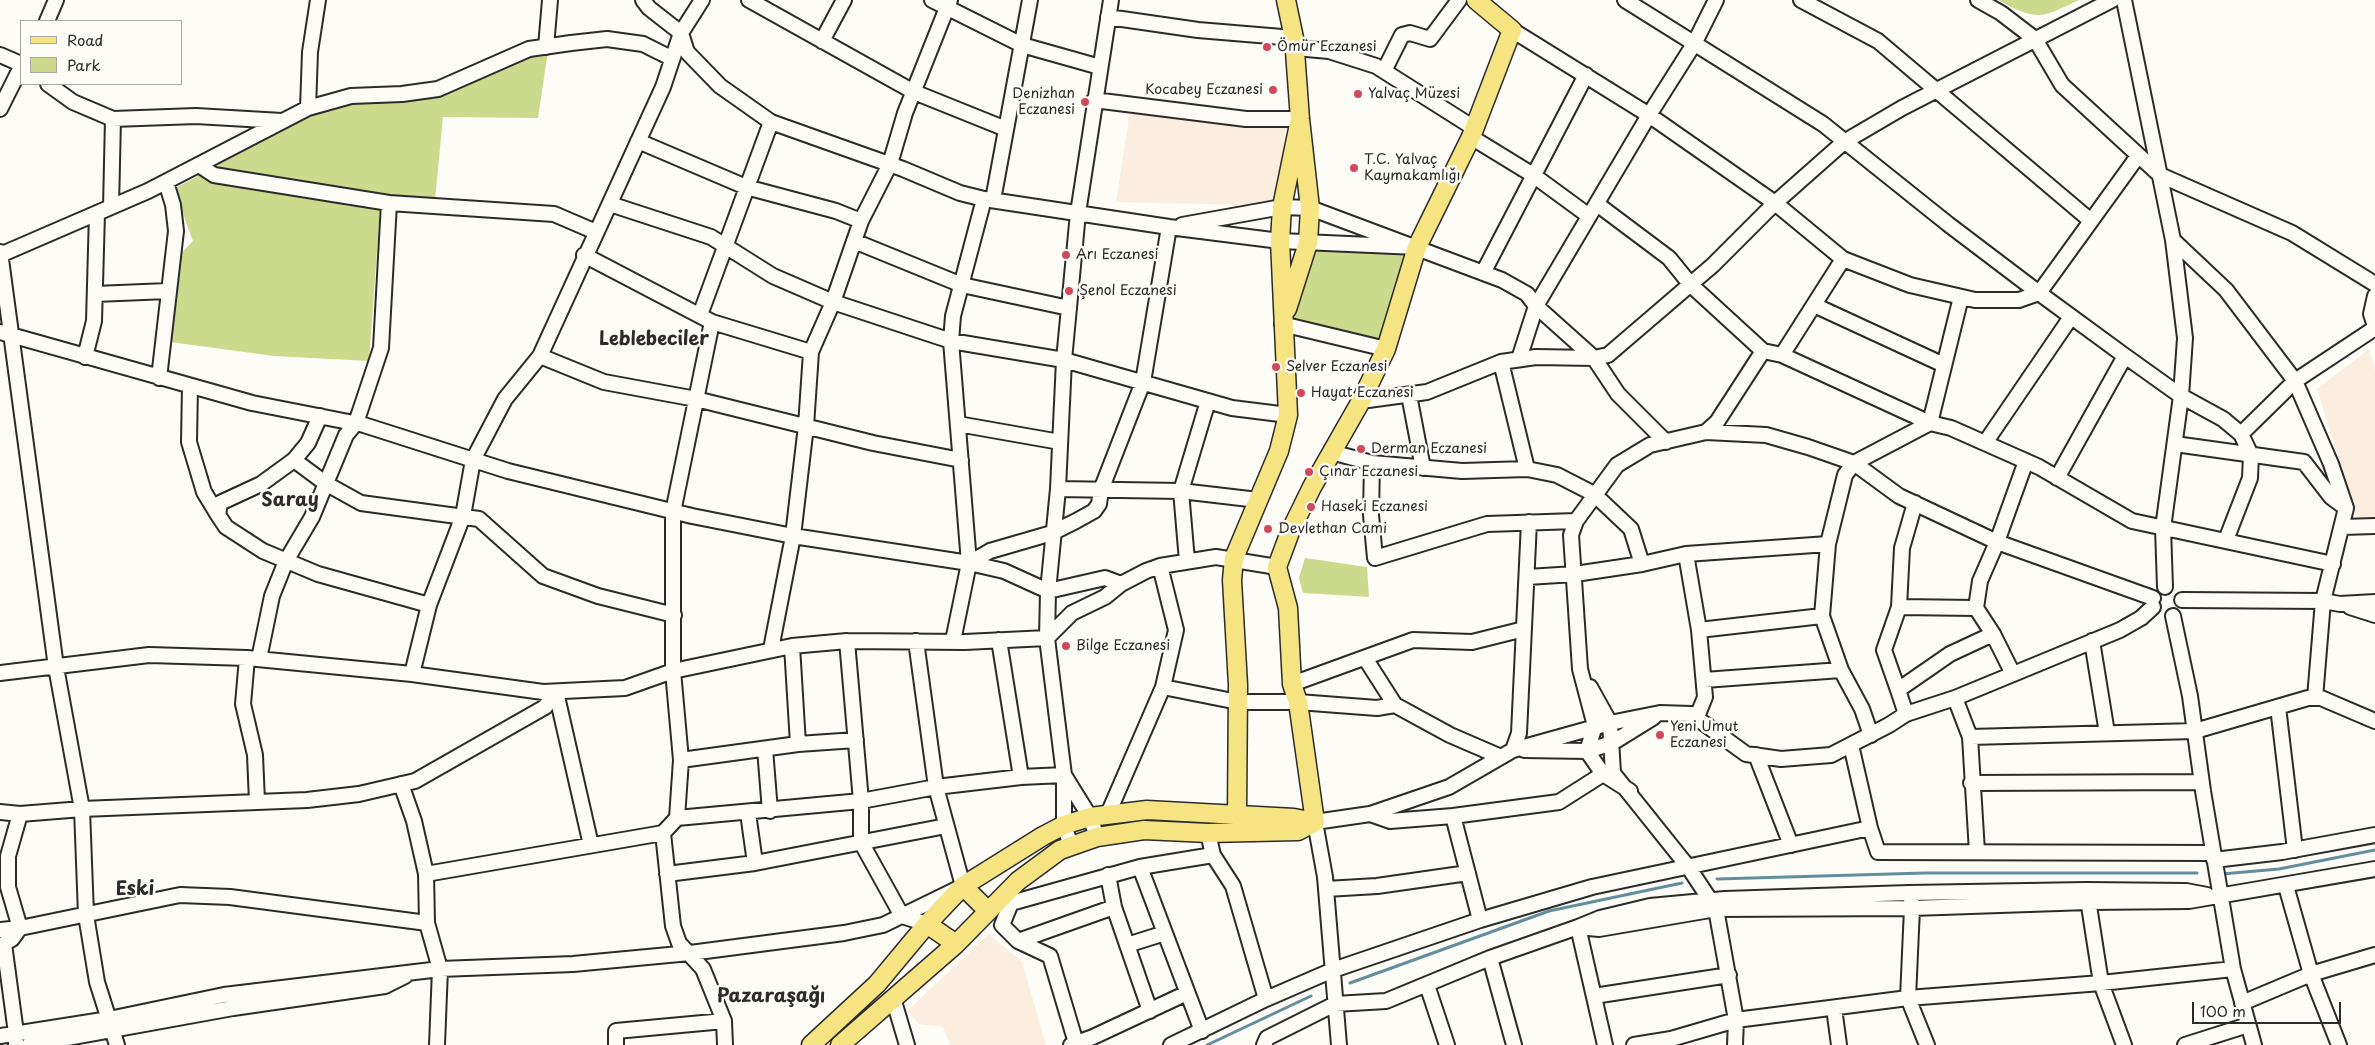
<!DOCTYPE html>
<html>
<head>
<meta charset="utf-8">
<style>
	body { margin:0 }
	#map { position:relative; width:2375px; height:1045px; overflow:hidden; background:#fdfcf7; font-family:"Playpen Sans",sans-serif }
	canvas { display:block }
	.legend { position:absolute; left:20px; top:20px; width:162px; height:65px; box-sizing:border-box; background:#fdfcf7; border:1px solid #a9a8a5; margin:0; padding:6px 9px; list-style:none; font-size:15px; color:#2b2b2b }
	.legend li { display:flex; align-items:center; gap:10px; height:25px }
	.legend b { width:25px; border:1px solid #a9a8a5 }
	.scale { position:absolute; left:2192px; top:1002px; width:149px; height:22px; box-sizing:border-box; border:2px solid #2b2b2b; border-top:0; padding-left:6px; font-size:15px; line-height:18px; white-space:nowrap; color:#2b2b2b; -webkit-text-stroke:4px #fdfcf7; paint-order:stroke }
</style>
</head>
<body>
<div id="map">
<canvas width="2375" height="1045"></canvas>
<ul class="legend">
<li><b style="height:6px;background:#f6e381"></b>Road</li>
<li><b style="height:14px;background:#ccda8e"></b>Park</li>
</ul>
<div class="scale">100 m</div>
</div>
<script>
const c = document.querySelector('canvas').getContext('2d');
c.lineJoin = 'round';
function fillPath(path, color) { c.fillStyle = color; c.fill(path, 'evenodd'); }
function stroke(path, color, width, dash) { c.strokeStyle = color; c.lineWidth = width; c.lineCap = dash ? 'butt' : 'round'; c.setLineDash(dash || []); c.stroke(path); }
function drawText(font, color, halo, rows, align = 'center') {
  c.font = font + ' "Playpen Sans",sans-serif'; c.lineWidth = 5; c.setLineDash([]); c.textBaseline = 'middle'; c.strokeStyle = halo; c.fillStyle = color; for (const [text, x, y, turn = 0] of rows) {
    c.save(); c.translate(x, y); c.rotate((+turn || 0) * Math.PI / 180); c.textAlign = isNaN(turn) ? turn : align; if (halo) c.strokeText(text, 0, 0); c.fillText(text, 0, 0); c.restore();
  }
}
fillPath(new Path2D(`
	M1130,111L1285,126L1281,202L1247,205L1116,202Z
	M2369,349L2375,370V517L2357,518L2317,389Z
	M989,934L1022,962L1046,1045H950L943,1027L919,1024L907,1011Z`), '#fbeede');
fillPath(new Path2D(`
	M1998,0H2079C2040,19 2037,21 1998,0Z
	M548,51L538,118L443,117L435,200L381,196L369,361L274,356L170,342L180,254L193,241L174,189L307,116L340,102L428,94Z
	M1308,243L1417,247L1386,349L1282,324Z
	M1305,558L1367,567L1369,597L1303,593L1299,578Z`), '#ccda8e');
stroke(new Path2D(`
	M2222,874L2279,869L2375,850
	M1717,879L1925,873H2197
	M1350,983L1549,911L1682,883
	M1207,1045L1311,996`), '#638e9e', 3);
const minor = new Path2D(`
	M643,0L649,8L681,33L687,52L720,86L771,122L903,169L960,193L984,199L1169,227L1280,241L1417,247
	M749,0L914,92L1006,129
	M932,0L1022,45L1100,67
	M1625,0L1823,124L1948,224L2039,293L2125,356L2181,396L2223,419L2241,434L2251,455L2250,478L2226,540
	M1801,0L1878,41L2091,221
	M1978,0L2001,13L2035,39L2062,85L2160,175L2292,233L2375,284
	M2124,0L2173,240L2185,338L2181,396L2163,528L2165,587
	M1108,17L1198,30L1294,38
	M47,21L56,0
	M1512,30L1649,115L1775,203L1843,259L1910,285L1975,300H2019L2039,293L2138,156
	M822,41L844,0
	M546,47L550,0
	M1295,48L1329,51L1376,66L1474,128
	M0,55L21,64
	M1384,71L1402,35L1410,33L1430,39L1459,0
	M48,84L73,102L113,119L196,116L282,121
	M1094,100L1246,119H1300
	M308,108L310,52L318,0
	M0,109L21,67
	M1471,137L1533,175L1589,216
	M638,141L746,187L836,211L861,221
	M199,165L214,175L389,203
	M993,200L1030,0
	M610,204L711,237L773,276L833,302L951,341L1064,360L1232,408L1288,415
	M1597,204L1669,258L1691,285L1763,351L1782,355L1930,423L1951,428L2039,467L2132,521L2333,564
	M111,207L113,119
	M1182,225L1282,207L1310,208L1502,280L1527,294L1536,306L1594,358L1618,394L1666,442
	M2173,240L2226,290L2295,381L2331,464L2346,508L2323,601L2315,698
	M854,241L962,285L1069,308
	M0,252L56,667L82,809L86,915L97,982L117,1045
	M0,255L148,191L308,108L351,96L402,94L438,89L529,49L571,43L607,39L643,44L671,58
	M584,255L712,322L811,352
	M1483,273L1586,75
	M95,294L168,291
	M2375,296L2371,314L2375,326
	M1814,305L1944,365
	M700,315L771,122
	M1282,324L1386,349
	M0,332L252,403L364,425L508,471L692,516L793,536L969,563L1004,571L1048,591L1105,578L1121,584
	M1782,355L1843,259
	M540,356L604,382L696,399L873,443L961,460
	M85,357L94,321L97,213
	M1519,359L1536,306L1649,115L1694,44L1716,0
	M1501,362L1527,469
	M159,378L176,231L173,205L166,182
	M190,386L189,442L204,492L218,515
	M1409,395L1423,468
	M1361,401L1427,392L1501,362L1536,357L1594,358L1608,355L1713,265L1775,203L1844,142L1902,108L2112,0
	M320,416L308,443L294,460L261,484L220,503L218,515L226,527L263,551L318,574L429,605
	M958,424L1060,442
	M1706,432L1717,422L1763,351
	M2241,434L2295,381L2375,328
	M1985,443L2071,317
	M2175,444L2304,462L2331,497L2346,508
	M1331,452L1372,463L1462,471L1527,469L1557,475L1594,494L1631,529L1642,564
	M294,460L325,483L361,503L479,519L543,576L598,596L674,615
	M1372,463L1371,515L1375,558L1487,524L1576,521
	M2057,478L2125,356
	M1058,489L1181,491L1258,500
	M2342,527L2375,526
	M1686,554L1699,630L1705,697L1697,717
	M1187,561L1181,491L1208,401
	M969,563L990,551L1052,533L1076,521L1094,511L1099,504L1101,490L1143,382L1169,227
	M1527,577L1575,574L1642,564L1686,554L1828,544
	M2182,600L2323,601L2340,604L2375,602
	M1899,607L1976,608
	M2350,607L2375,615
	M2173,616L2190,696L2203,791L2233,969L2254,1045
	M1699,630L1822,616
	M999,640L1021,777
	M847,641L861,801V842L902,916L927,924
	M953,641L969,563L951,341L953,316L984,199
	M2092,641L2107,733
	M792,646L798,744
	M771,649L793,536L806,426L811,352L833,302L861,221L890,164L905,113L950,0
	M247,658L243,704L255,755L257,802
	M1365,658L1395,705L1450,735L1501,757
	M259,659L272,596L286,561L312,517L346,435L356,423L381,348L389,203L554,214L596,232
	M0,673L149,655L247,658L412,674L543,692L625,688L673,671L792,646L847,641L965,642L1047,638L1072,613L1105,597L1121,584L1146,571L1160,566L1216,557L1277,567
	M412,674L429,605L463,516L473,460L505,399L540,356L663,87L681,33L702,0
	M2013,674L1993,634L1976,608L1980,581L1997,542L2026,461
	M1704,680L1841,670
	M1292,684L1413,640L1472,642L1524,629
	M1163,687L1238,702H1298L1377,708L1395,705
	M1590,687L1610,723L1613,773L1689,868L1716,909L1736,1020L1735,1045
	M1898,690L1884,650L1899,607L1902,548L1915,503
	M556,692L591,845
	M1955,698L1970,737L1977,852
	M2278,707L2295,850
	M1906,714L1898,690L1950,654L1993,634
	M1871,735L1862,709L1841,670L1822,616L1828,544L1845,475L1854,463L1930,423L1961,297
	M1970,737L2195,731L2308,698H2321L2375,721
	M1851,745L1870,828L1878,852L2213,853
	M765,749L770,811
	M1513,750L1519,733L1529,522
	M1524,750L1587,751L1612,743L1654,717
	M1756,755L1791,845
	M681,760L798,744L856,740
	M1971,783L2202,782
	M401,784L414,821L426,874L427,923L440,969L437,1045
	M1630,791L1603,774L1587,751L1595,726L1580,669L1571,535L1576,521L1617,465L1650,445L1706,432L1766,435L1808,447L1854,463L1899,496L1997,542L2153,598
	M0,812L20,814L82,809L307,800L359,794L415,781L545,707L556,692
	M748,813L755,863
	M1108,814L1163,687L1176,630L1160,566
	M1370,814L1390,821L1453,816L1559,802L1603,774L1610,773
	M1453,816L1480,920
	M677,818L681,760L673,671V512L712,322
	M663,833L673,926L679,943L703,969L724,1021L725,1045
	M1208,833L1213,855L1233,886L1266,999
	M1071,846L1064,825V775L1090,817L1097,837
	M2214,860L2282,852L2375,835
	M1140,867L1202,1031
	M426,874L663,833L677,818L861,801L936,787L1021,777L1064,775L1047,638L1048,591L1058,489L1064,360L1078,213L1111,0
	M667,874L755,863L946,826
	M1108,875L1114,907L1150,1011
	M2286,886L2311,974L2339,1045
	M1326,889L1377,886L1468,873
	M2087,893L2101,983L2124,1045
	M1911,899L1912,908L1908,998L1927,1045
	M0,930L20,928L8,887V856L20,814
	M1018,941L1114,907
	M4,944L16,1033V1045
	M1127,945L1165,933
	M0,946L12,939L20,928L180,895L230,897L427,923
	M1490,958L1514,1045
	M1427,985L1447,1045
	M1594,996L1729,975
	M893,998L907,1045
	M2242,1003L2311,974L2375,955
	M1834,1008L1839,1045
	M0,1036L109,1019L224,995L440,969L573,964L690,953L844,933L883,925L963,886L936,787L916,641
	M1076,1043L1050,956L1018,941L1002,925L1011,903L1140,867L1213,855
	M29,1045L233,1008L385,986L405,976
	M616,1045V1031L724,1021
	M1071,1045L1093,1037L1187,993
	M1171,1045L1266,999L1333,970L1480,920L1592,887L1870,828
	M1264,1045L1267,1038L1335,1004L1386,1001L1490,958L1578,927L1599,929L1716,909L1912,908L2088,902L2189,901L2375,869
	M1339,1045L1325,877L1315,822L1370,814L1449,787L1513,750L1610,723L1660,713L1691,714L1746,754L1781,759L1831,755L1889,725L1906,714L1955,698L2120,630L2141,618L2153,607
	M1605,1045L1578,927L1600,918L1650,906L1725,899L1909,893L2086,890L2186,891L2207,895
	M1634,1045L1671,1039L1736,1020L1908,998L2101,983L2233,969
	M2185,1045L2248,1025`);
const major = new Path2D(`
	M1286,0L1294,38L1300,119L1310,208L1308,243L1287,309
	M1237,816L1238,685L1232,580L1234,558L1279,451L1288,415L1280,241L1282,207L1300,119
	M1315,822L1298,702L1292,684L1288,608L1277,567L1290,532L1312,487L1361,401L1386,349L1417,247L1471,137L1512,30L1476,0
	M963,886L988,911
	M927,924L956,944
	M811,1045L877,984L927,924L963,886L1043,836L1064,825L1090,817L1147,810L1294,818L1315,822
	M840,1045L956,944L1018,881L1060,850L1097,837L1144,830L1208,833L1298,831L1315,822`);
stroke(minor, '#2b2b2b', 18);
stroke(major, '#2b2b2b', 21);
stroke(minor, '#fdfcf7', 14);
stroke(major, '#f6e381', 18);
for (const [x, y, r, color] of [
	[1267,47,5,"#d1495b"],
	[1273,90,5,"#d1495b"],
	[1358,94,5,"#d1495b"],
	[1085,102,5,"#d1495b"],
	[1354,168,5,"#d1495b"],
	[1066,255,5,"#d1495b"],
	[1069,291,5,"#d1495b"],
	[1276,367,5,"#d1495b"],
	[1301,393,5,"#d1495b"],
	[1361,449,5,"#d1495b"],
	[1309,472,5,"#d1495b"],
	[1311,507,5,"#d1495b"],
	[1268,529,5,"#d1495b"],
	[1066,646,5,"#d1495b"],
	[1660,735,5,"#d1495b"]
]) { const dot = new Path2D(); dot.arc(x, y, r, 0, 2 * Math.PI); c.fillStyle = color; c.fill(dot); stroke(dot, '#fdfcf7', 2); }
drawText('14px', '#2b2b2b', '#fdfcf7', [
	["Ömür Eczanesi",1277,47],
	["Kocabey Eczanesi",1263,90,"right"],
	["Denizhan",1075,94,"right"],
	["Eczanesi",1075,110,"right"],
	["Yalvaç Müzesi",1368,94],
	["T.C. Yalvaç",1364,160],
	["Kaymakamlığı",1364,176],
	["Arı Eczanesi",1076,255],
	["Şenol Eczanesi",1079,291],
	["Selver Eczanesi",1286,367],
	["Hayat Eczanesi",1311,393],
	["Derman Eczanesi",1371,449],
	["Çınar Eczanesi",1319,472],
	["Haseki Eczanesi",1321,507],
	["Devlethan Cami",1278,529],
	["Bilge Eczanesi",1076,646],
	["Yeni Umut",1670,727],
	["Eczanesi",1670,743]
], 'left');
drawText('bold 19px', '#2b2b2b', '#fdfcf7', [
	["Leblebeciler",654,340],
	["Saray",290,501],
	["Eski",135,890],
	["Pazaraşağı",771,997]
]);
</script>
</body>
</html>
